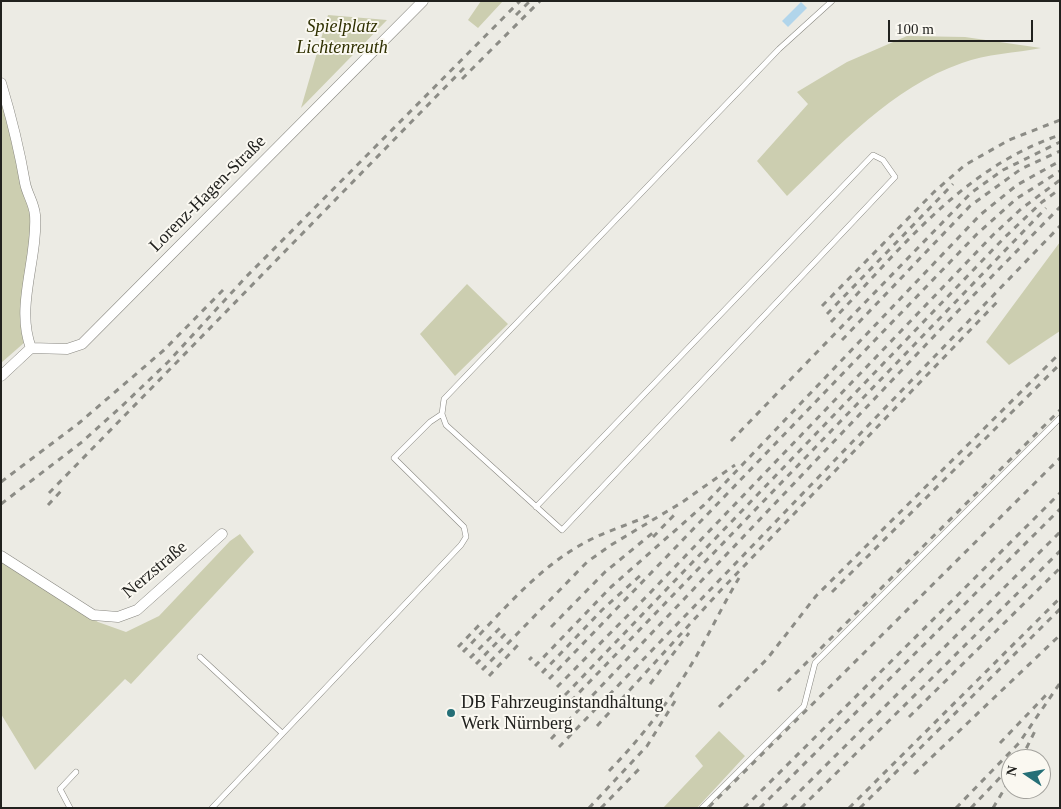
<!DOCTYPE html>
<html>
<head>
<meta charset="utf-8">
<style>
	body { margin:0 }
	#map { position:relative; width:1061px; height:809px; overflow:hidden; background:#ecebe4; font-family:Georgia,serif }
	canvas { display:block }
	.frame { position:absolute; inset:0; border:2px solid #21211e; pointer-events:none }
	.north { position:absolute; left:1001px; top:749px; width:50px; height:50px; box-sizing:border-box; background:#faf8f1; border:1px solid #a3a29d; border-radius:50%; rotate:282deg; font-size:14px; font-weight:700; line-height:20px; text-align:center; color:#21211e }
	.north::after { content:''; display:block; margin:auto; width:18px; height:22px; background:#256f77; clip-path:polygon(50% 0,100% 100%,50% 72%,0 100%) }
	.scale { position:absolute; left:888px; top:20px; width:145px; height:22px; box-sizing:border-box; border:2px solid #21211e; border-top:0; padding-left:6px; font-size:15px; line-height:18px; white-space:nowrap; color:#21211e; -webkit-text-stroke:4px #faf8f1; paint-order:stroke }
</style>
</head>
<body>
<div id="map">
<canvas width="1061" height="809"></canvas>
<div class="frame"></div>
<div class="north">N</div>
<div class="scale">100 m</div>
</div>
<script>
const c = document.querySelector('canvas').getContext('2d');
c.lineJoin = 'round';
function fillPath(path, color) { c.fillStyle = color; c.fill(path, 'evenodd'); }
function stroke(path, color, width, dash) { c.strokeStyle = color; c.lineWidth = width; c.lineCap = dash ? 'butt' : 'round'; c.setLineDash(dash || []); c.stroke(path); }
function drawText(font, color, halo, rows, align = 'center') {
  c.font = font + ' Georgia,serif'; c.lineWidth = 4; c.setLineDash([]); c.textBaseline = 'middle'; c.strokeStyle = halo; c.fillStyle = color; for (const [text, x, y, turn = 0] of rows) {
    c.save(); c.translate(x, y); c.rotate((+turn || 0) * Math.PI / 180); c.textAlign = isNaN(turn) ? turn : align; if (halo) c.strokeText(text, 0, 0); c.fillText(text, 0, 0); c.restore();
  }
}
fillPath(new Path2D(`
	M481,1H503L478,28L468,20Z
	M328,15L387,20L301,108Z
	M907,36L965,37L1041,48C1016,53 986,54 962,63C892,87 839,146 787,196L757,161L808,104L797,92L847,62Z
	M1,95L31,208V219L25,342L1,363Z
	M1060,242V331L1009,365L986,342Z
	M467,284L508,324L455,376L420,334Z
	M240,534L254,552L131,684L125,679L35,770L1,714V561L98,622L126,632L159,616L230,541Z
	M719,731L745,756L697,808H663L703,766L695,756Z`), '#ccceb0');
fillPath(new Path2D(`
	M801,2L807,8L788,27L782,21Z`), '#b1d5eb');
const service = new Path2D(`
	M536,507L873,155L883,160L895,177L562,530L446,425L442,414L444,399L779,49L832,1
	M200,657L282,733
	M70,808L60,789L76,772
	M212,808L461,545L466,537L464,527L394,458L430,422L442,414
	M702,808L804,706L815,663L1060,418`);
const minor = new Path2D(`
	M1,83C11,116 19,148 25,183C27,194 34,203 35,215C38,259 15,306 31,348
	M1,376L31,348L67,349L82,344L423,1
	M1,556L93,615L118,617L137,610L222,534`);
stroke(service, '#888780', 6);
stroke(minor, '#888780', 11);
stroke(service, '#fff', 5);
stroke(minor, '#fff', 10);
stroke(new Path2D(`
	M516,15L530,1
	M462,79L540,1
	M822,306L934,192L965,165L1009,140L1060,120
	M827,314L953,184
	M831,322C900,250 962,168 1060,135
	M842,340L970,206L1021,169L1060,151
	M731,441L971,193L1003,170L1060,142
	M1,482L79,423L164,350L227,286
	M49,493L465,67
	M1,504L82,442L122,406L168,362L246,277L520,1
	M48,505L62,490
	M653,537L676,513
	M832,592L1060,364
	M551,627L605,572L655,531
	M458,647L483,621
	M463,652C501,613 537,568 586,542C608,530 632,524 654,513
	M470,658L501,627
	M529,660L532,657
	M476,664L506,633
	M535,666L611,587L704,505L980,215L1017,185L1060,161
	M482,670L587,562L611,545L681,503L735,465
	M542,673L602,610L643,573
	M489,676L518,645
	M549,679L977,234L1016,199L1060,171
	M650,684L689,633
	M557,687L647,596L993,235L1021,209L1060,180
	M778,691L1060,410
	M565,695L1004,238L1042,202L1060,189
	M571,701L1046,208
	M719,707L767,659L816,596L1060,353
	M909,717L1060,568
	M597,726L721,590L997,302
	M551,739L958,311L1060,207
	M1000,743L1047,694
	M559,747L1060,226
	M1021,759L1036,729
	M609,771C643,736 672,698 697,655C711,630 724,603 739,578
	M914,774L1060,635
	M709,807L1060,458
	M589,808L647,746L675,701
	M601,808L642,766
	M744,808L1060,493
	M760,808L1060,509
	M783,808L1060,532
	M801,808L1060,551
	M849,808L1060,598
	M860,808L1060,609
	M956,808L1019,743L1060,683
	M971,808L1011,766
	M993,808L1011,778`), '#8c8c86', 3, [6, 6]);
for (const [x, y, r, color] of [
	[451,713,5,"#256f77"]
]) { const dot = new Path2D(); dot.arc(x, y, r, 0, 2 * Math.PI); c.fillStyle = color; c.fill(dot); stroke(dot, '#faf8f1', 2); }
drawText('italic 18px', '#2f3001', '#faf8f1', [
	["Spielplatz",342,27],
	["Lichtenreuth",342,48]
]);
drawText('18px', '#21211e', '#faf8f1', [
	["Lorenz-Hagen-Straße",208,194,-45],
	["Nerzstraße",155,570,-40]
]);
drawText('18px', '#21211e', '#faf8f1', [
	["DB Fahrzeuginstandhaltung",461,703],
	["Werk Nürnberg",461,724]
], 'left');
</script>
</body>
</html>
